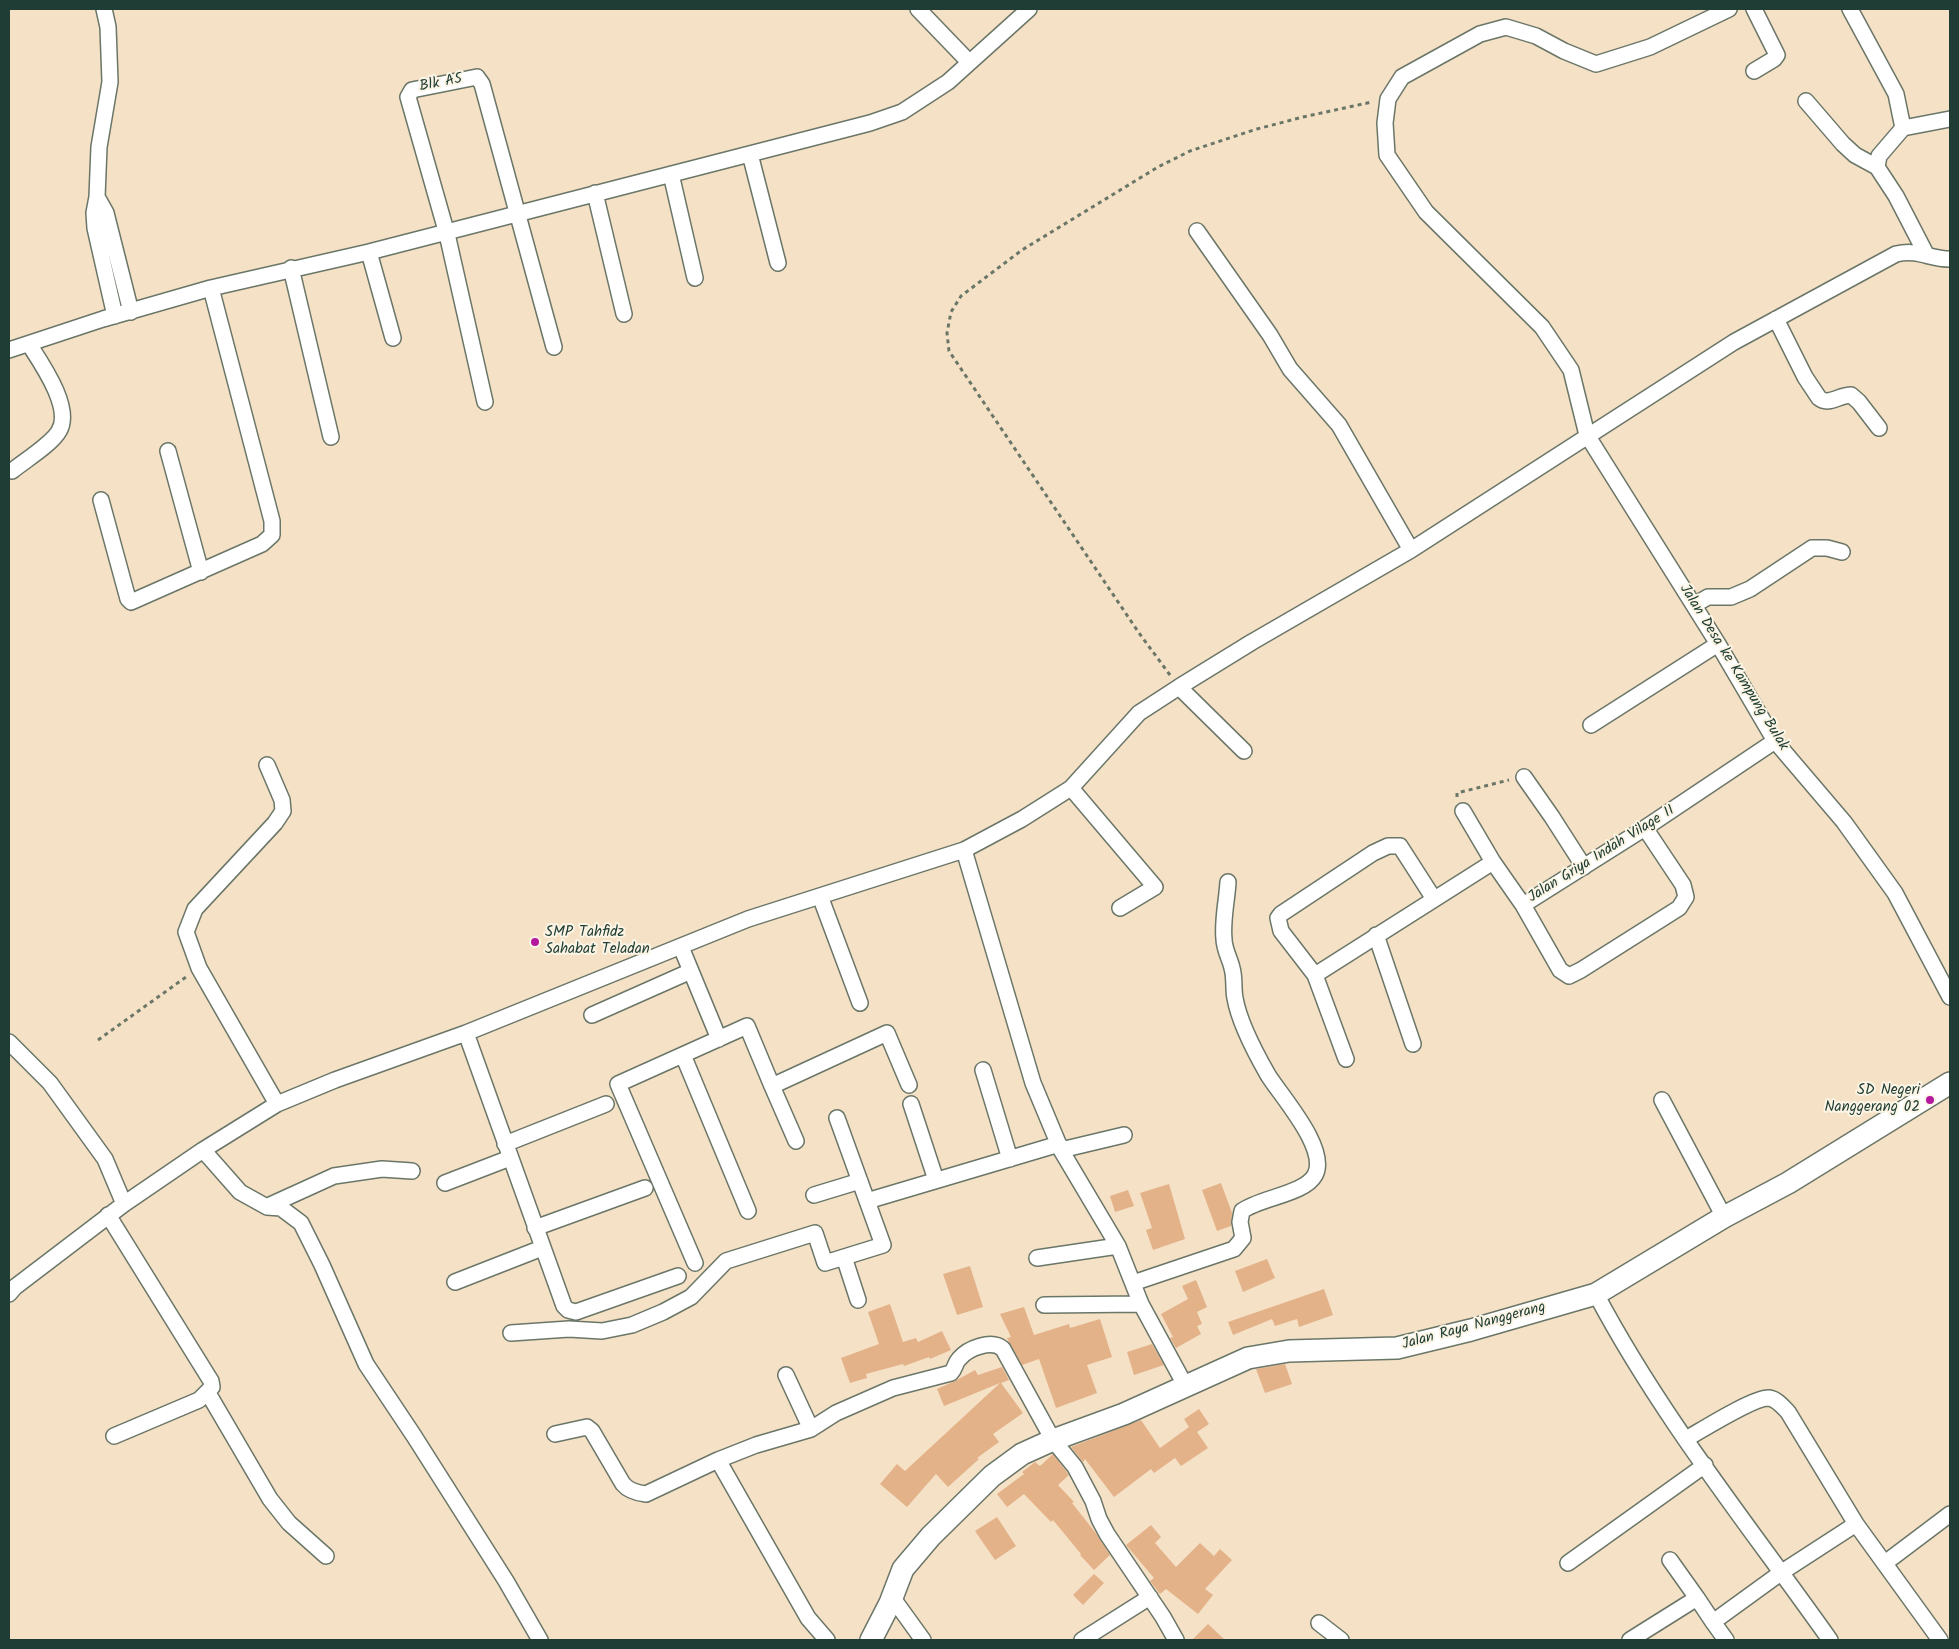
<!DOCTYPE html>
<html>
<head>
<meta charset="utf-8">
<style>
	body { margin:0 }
	#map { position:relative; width:1959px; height:1649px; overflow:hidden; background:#f5e1c6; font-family:Kalam,sans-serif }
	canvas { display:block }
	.frame { position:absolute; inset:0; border:10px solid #1f3d34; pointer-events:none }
</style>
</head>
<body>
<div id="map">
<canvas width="1959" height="1649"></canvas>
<div class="frame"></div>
</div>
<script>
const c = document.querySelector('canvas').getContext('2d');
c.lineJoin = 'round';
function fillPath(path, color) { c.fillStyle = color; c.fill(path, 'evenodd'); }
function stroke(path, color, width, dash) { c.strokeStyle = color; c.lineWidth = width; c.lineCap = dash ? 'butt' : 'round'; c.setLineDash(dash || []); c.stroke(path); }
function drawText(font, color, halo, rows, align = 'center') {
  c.font = font + ' Kalam,sans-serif'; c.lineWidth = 4; c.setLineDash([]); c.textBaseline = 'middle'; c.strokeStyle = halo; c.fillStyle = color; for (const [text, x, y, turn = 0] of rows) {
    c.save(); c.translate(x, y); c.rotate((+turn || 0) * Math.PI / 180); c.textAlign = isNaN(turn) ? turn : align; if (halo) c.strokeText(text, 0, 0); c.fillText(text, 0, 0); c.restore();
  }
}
fillPath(new Path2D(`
	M1221,1183L1232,1213L1231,1226L1217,1231L1202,1190Z
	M1169,1184L1185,1239L1153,1250L1146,1230L1152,1228L1140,1193Z
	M1128,1190L1134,1206L1115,1212L1110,1196Z
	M1267,1259L1275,1278L1243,1292L1235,1271Z
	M970,1266L983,1307L957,1315L943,1274Z
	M1196,1280L1207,1307L1197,1312L1202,1324L1197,1326L1201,1334L1176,1348L1170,1338L1173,1337L1161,1314L1188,1299L1182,1286Z
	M1324,1289L1333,1315L1299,1327L1297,1319L1275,1326L1272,1319L1233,1335L1228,1322Z
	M890,1304L903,1342L916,1338L918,1342L942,1331L951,1350L930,1359L929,1357L904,1366L903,1364L866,1374L867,1378L850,1383L841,1358L879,1344L868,1312Z
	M1024,1307L1034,1335L1069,1324L1070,1328L1100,1319L1112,1357L1087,1365L1097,1393L1056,1408L1039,1359L1022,1365L1009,1342L1007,1338L1011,1337L1000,1314Z
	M1152,1344L1164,1365L1134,1375L1127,1352Z
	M1285,1364L1292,1384L1265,1393L1256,1369Z
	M1002,1367L1009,1380L1001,1383L1023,1413L993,1434L999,1442L977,1458L979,1459L948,1487L936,1474L907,1507L880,1484L897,1464L905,1471L1000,1383L944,1406L937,1389L955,1381L975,1370L978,1375Z
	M1199,1409L1209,1424L1197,1432L1208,1448L1181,1466L1175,1458L1154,1473L1151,1469L1114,1497L1085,1459L1083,1462L1071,1447L1141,1420L1160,1448L1189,1427L1184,1419Z
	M1053,1454L1069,1475L1058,1485L1074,1502L1072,1503L1095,1532L1110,1555L1094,1570L1080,1555L1081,1554L1053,1520L1051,1522L1024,1494L1007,1507L997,1494L1024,1474L1022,1472L1035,1462L1040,1466Z
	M997,1517L1016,1546L995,1560L975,1531Z
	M1151,1525L1161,1537L1155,1543L1176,1567L1200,1543L1214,1556L1220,1549L1232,1560L1205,1589L1213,1595L1198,1614L1166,1589L1160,1594L1150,1581L1154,1578L1126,1545Z
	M1094,1574L1104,1583L1083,1605L1073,1595Z
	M1208,1624L1225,1640H1192Z`), '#e4b289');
const street = new Path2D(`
	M104,9L108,27L110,82L99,147L97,197L94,213L95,228L115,316
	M918,9L969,62
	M1729,9L1650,47L1596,64L1564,51L1536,36L1506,27L1480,34L1402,77L1388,99L1385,123L1387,155L1426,212L1542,327L1571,370L1587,435L1718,644L1775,741L1844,822L1895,893L1950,997
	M1850,9L1896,94L1903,128L1950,119
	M1754,71L1774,59L1777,55L1754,9
	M1806,101L1843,144L1855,155L1877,167L1896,196L1926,254
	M750,154L778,263
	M1877,167L1879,156L1903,128
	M671,174L695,278
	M595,193L624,314
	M97,197L106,213L131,312
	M1197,231L1270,335L1290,369L1339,425L1411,550
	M369,252L393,338
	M291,268L331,437
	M1776,319L1805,377L1819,398C1829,406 1839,395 1851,395L1859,402L1879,428
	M9,350L103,319L211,288L369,252L870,123L902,112L948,82L1029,9
	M485,402L447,234L408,97L412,90L477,77L482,84L554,347
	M168,451L201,572
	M12,471C24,461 52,444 59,431C73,408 41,363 29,344
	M101,500L128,599L131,602L262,544L272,535V521L211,288
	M1694,605L1708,597H1731L1750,589L1812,548H1827L1842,552
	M1179,687L1244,751
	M1591,725L1718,644
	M267,765L282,800L283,811L275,823L195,909L186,932L199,968L277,1104
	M1524,777L1552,817L1584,867
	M1071,788L1155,887L1120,908
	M1463,811L1493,862
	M964,850L1033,1083L1061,1150L1118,1246L1141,1304L1185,1385
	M820,896L860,1003
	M1523,905L1560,970L1569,976L1581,970L1679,908L1686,897L1683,885L1645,828
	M1376,935L1413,1044
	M681,947L719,1039
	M1315,975L1493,862L1523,905L1645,828L1775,741
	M592,1015L691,971
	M466,1033L748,919L964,850L1022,819L1071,788L1139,713L1179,687L1252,642L1411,550L1734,342L1896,254C1919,249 1929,259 1950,259
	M9,1042L50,1083L105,1159L124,1204
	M683,1055L748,1211
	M1346,1059L1315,975L1281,931L1278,918L1281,914L1373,853L1388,846H1400L1434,899
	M983,1070L1010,1159
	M772,1086L796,1141
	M1662,1100L1724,1217
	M911,1104L936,1180
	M505,1144L606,1104
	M203,1150L240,1192L267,1207L281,1208L301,1223L322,1265L366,1364L414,1436L506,1581L540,1640
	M1061,1150L1124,1135
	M445,1183L510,1158
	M814,1195L860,1181
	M867,1201L1059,1144
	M268,1206L334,1176L382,1169L412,1171
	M108,1215L211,1381L212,1387L199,1400L114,1436
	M535,1228L645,1188
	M844,1257L858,1300
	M1037,1258L1118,1246
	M695,1263L618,1084L747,1026L772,1086L887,1033L909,1085
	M455,1282L542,1248
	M1133,1283L1234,1249L1243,1238L1240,1222L1242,1211C1259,1198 1305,1194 1315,1175C1329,1149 1281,1096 1268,1075C1256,1054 1239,1022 1235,998C1233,989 1235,978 1232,968C1230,959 1224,949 1224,939C1222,921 1227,900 1228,882
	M9,1294L15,1287L124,1204L203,1150L277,1104L335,1080L466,1033L564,1306L568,1310L576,1312L678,1276
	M1596,1294C1661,1417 1750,1527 1830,1640
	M1044,1305L1141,1304
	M511,1333L569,1329L602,1331L632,1325L663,1312L691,1297L726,1261L815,1233L825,1263L883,1245L837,1118
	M786,1375L811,1429
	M208,1393L270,1499L289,1523L326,1556
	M555,1434L587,1427L592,1431L623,1484C629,1491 637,1493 646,1494L718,1460L756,1445L811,1429L836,1413L893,1388L951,1373C955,1369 955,1363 959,1359C968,1348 992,1339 1003,1349L1053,1440L1075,1467L1093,1501L1099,1519L1107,1534L1163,1617L1176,1640
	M1686,1439C1702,1430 1754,1397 1769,1398C1777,1399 1783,1407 1788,1412L1856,1524L1940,1640
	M718,1460L808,1618L827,1640
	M1670,1560L1697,1598
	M1568,1563L1705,1465
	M1885,1563L1950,1514
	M892,1597L923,1640
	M1713,1622L1726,1640
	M1319,1623L1341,1640
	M1082,1640L1150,1597
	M1630,1640L1697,1598L1713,1622L1782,1572L1856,1524`);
const secondary = new Path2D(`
	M871,1640L890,1603L903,1569L931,1536L992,1476L1022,1454L1053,1440L1124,1414L1248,1358L1289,1351L1397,1348L1471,1330L1596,1294L1724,1217L1788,1183L1950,1083`);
stroke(street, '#6a7667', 18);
stroke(secondary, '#6a7667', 24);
stroke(new Path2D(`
	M1170,675L1139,633L949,351L947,333L951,312L961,296L1022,250L1158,167L1190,151L1257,129L1303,117L1372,102
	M1457,797V793L1509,780
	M98,1040L186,977`), '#6a7667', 3, [4, 4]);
stroke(street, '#fff', 15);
stroke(secondary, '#fff', 21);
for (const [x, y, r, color] of [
	[535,942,5,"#b5179e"],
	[1930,1100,5,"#b5179e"]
]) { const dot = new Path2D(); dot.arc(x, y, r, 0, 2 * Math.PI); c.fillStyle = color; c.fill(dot); stroke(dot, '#fcf5e5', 2); }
drawText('15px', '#1f3d34', '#fcf5e5', [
	["Blk A5",441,84,-11],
	["Jalan Desa ke Kampung Bulak",1733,668,58],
	["Jalan Griya Indah Vilage II",1602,855,-32],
	["Jalan Raya Nanggerang",1474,1327,-15]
]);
drawText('15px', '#1f3d34', '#fcf5e5', [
	["SMP Tahfidz",545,933],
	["Sahabat Teladan",545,950],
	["SD Negeri",1920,1091,"right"],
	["Nanggerang 02",1920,1108,"right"]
], 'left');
</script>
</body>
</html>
